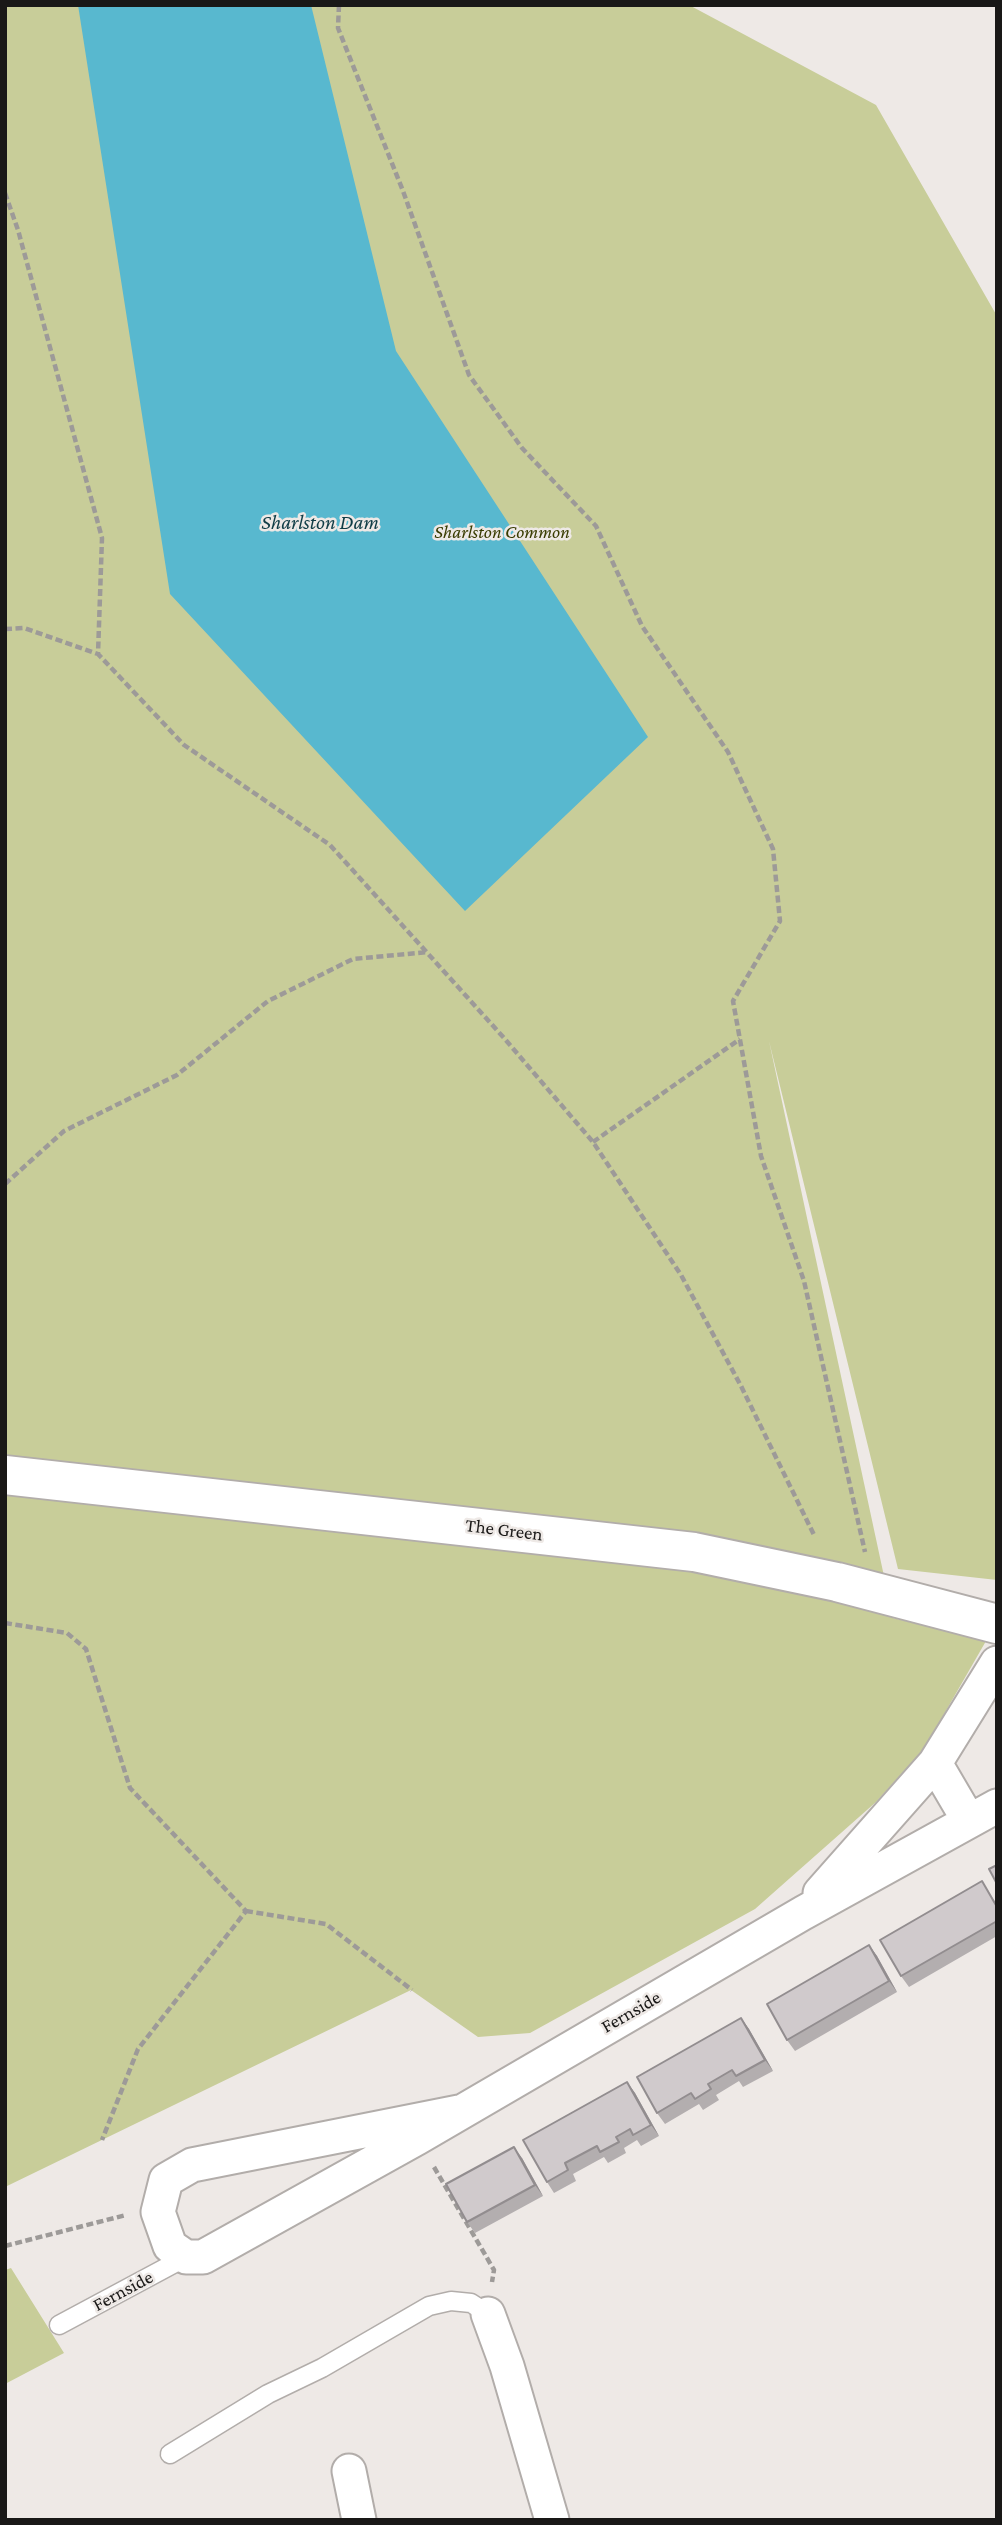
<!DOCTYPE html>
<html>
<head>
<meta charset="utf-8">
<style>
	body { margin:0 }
	#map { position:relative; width:1002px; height:2525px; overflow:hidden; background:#eee9e6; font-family:"Crimson Pro",serif }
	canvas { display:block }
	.frame { position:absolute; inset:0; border:7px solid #191817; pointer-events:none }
</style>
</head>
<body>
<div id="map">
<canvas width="1002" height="2525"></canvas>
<div class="frame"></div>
</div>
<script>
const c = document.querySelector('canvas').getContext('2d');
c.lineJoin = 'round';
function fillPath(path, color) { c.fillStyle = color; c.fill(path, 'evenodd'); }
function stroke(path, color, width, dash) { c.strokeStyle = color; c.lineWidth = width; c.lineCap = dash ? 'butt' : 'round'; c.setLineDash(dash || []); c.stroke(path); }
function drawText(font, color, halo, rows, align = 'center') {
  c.font = font + ' "Crimson Pro",serif'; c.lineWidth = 5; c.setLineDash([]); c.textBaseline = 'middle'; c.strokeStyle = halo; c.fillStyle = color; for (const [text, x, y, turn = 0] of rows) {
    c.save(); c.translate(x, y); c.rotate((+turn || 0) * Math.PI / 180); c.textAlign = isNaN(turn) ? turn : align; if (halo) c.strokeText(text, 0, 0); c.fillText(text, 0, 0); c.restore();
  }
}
fillPath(new Path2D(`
	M5,5H689L876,105L997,316V1580L898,1569L769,1041L893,1618L986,1641L924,1749L876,1802L755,1909L530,2033L478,2037L411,1990L5,2187Z
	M11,2268L64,2353L5,2384V2270Z`), '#c8cd99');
fillPath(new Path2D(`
	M78,5H311L396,351L648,737L465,911L170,594Z`), '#58b8cf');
const service = new Path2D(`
	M59,2325L186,2257
	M170,2454L268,2394L322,2368L429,2306L451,2301L471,2303L488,2314`);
const minor = new Path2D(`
	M935,1763L969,1821
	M820,1893L935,1763L997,1663
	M459,2112L192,2165L166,2180L158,2212L170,2246L186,2257H203L417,2138L803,1913L997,1806
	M488,2314L507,2366L552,2520
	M349,2471L359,2520`);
const tertiary = new Path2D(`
	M5,1475L694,1552L837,1582L997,1624`);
stroke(service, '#b2adaa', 21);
stroke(minor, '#b2adaa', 37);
stroke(tertiary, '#b2adaa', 42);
stroke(new Path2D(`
	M339,5L338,28L403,191L469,375L522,448L596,526L642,626L728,752L773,849L780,921L733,1001L761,1156L804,1281L865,1552
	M5,193L18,230L102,538L98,654L184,745L330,845L504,1038L593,1142L681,1275L741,1386L815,1537
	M5,629L24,628L98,654
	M593,1142L740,1039
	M5,1184L64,1131L177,1075L268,1001L353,959L428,952
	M5,1623L67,1633L86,1649L130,1788L246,1911L138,2049L102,2140
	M246,1911L326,1924L412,1990
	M434,2167L494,2270L492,2282
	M5,2246L126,2215`), '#9d9a98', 4.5, [7, 3.5]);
stroke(service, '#fff', 18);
stroke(minor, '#fff', 33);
stroke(tertiary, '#fff', 38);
fillPath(new Path2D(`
	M982,1881L997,1905V1936L909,1987L901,1976Z
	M869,1945L877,1956L897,1992L795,2051L787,2040Z
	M741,2018L749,2029L773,2071L743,2087L739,2081L716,2095L719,2100L703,2110L699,2104L665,2124L657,2113Z
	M627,2082L635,2093L659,2136L641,2146L637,2140L624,2148L626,2153L608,2163L604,2157L573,2174L576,2181L554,2193L547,2182Z
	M522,2158L543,2196L475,2233L467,2222Z`), '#b3aeaf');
fillPath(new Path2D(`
	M869,1945L877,1956L897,1992L889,1981Z
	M741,2018L749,2029L773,2071L765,2060Z
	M627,2082L635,2093L659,2136L651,2125Z
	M514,2147L522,2158L543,2196L535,2185Z`), '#928d8f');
const building = new Path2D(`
	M997,1865V1884L989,1869Z
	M982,1881L997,1907V1921L901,1976L880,1940Z
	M869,1945L889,1981L787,2040L767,2004Z
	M741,2018L765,2060L736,2076L732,2070L708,2084L711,2089L695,2099L691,2093L657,2113L637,2077Z
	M627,2082L651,2125L633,2135L630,2129L616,2137L619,2142L600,2152L597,2146L565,2163L568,2170L547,2182L523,2140Z
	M514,2147L535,2185L467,2222L446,2184Z`);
fillPath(building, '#d0cacc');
stroke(building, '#928d8f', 2);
drawText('italic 19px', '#383b00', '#eee9e6', [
	["Sharlston Common",502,532]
]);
drawText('19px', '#191817', '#eee9e6', [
	["The Green",504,1530,7],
	["Fernside",631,2012,-30],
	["Fernside",123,2291,-28]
]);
drawText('italic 21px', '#0f3c46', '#eee9e6', [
	["Sharlston Dam",320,523]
]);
</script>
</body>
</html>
